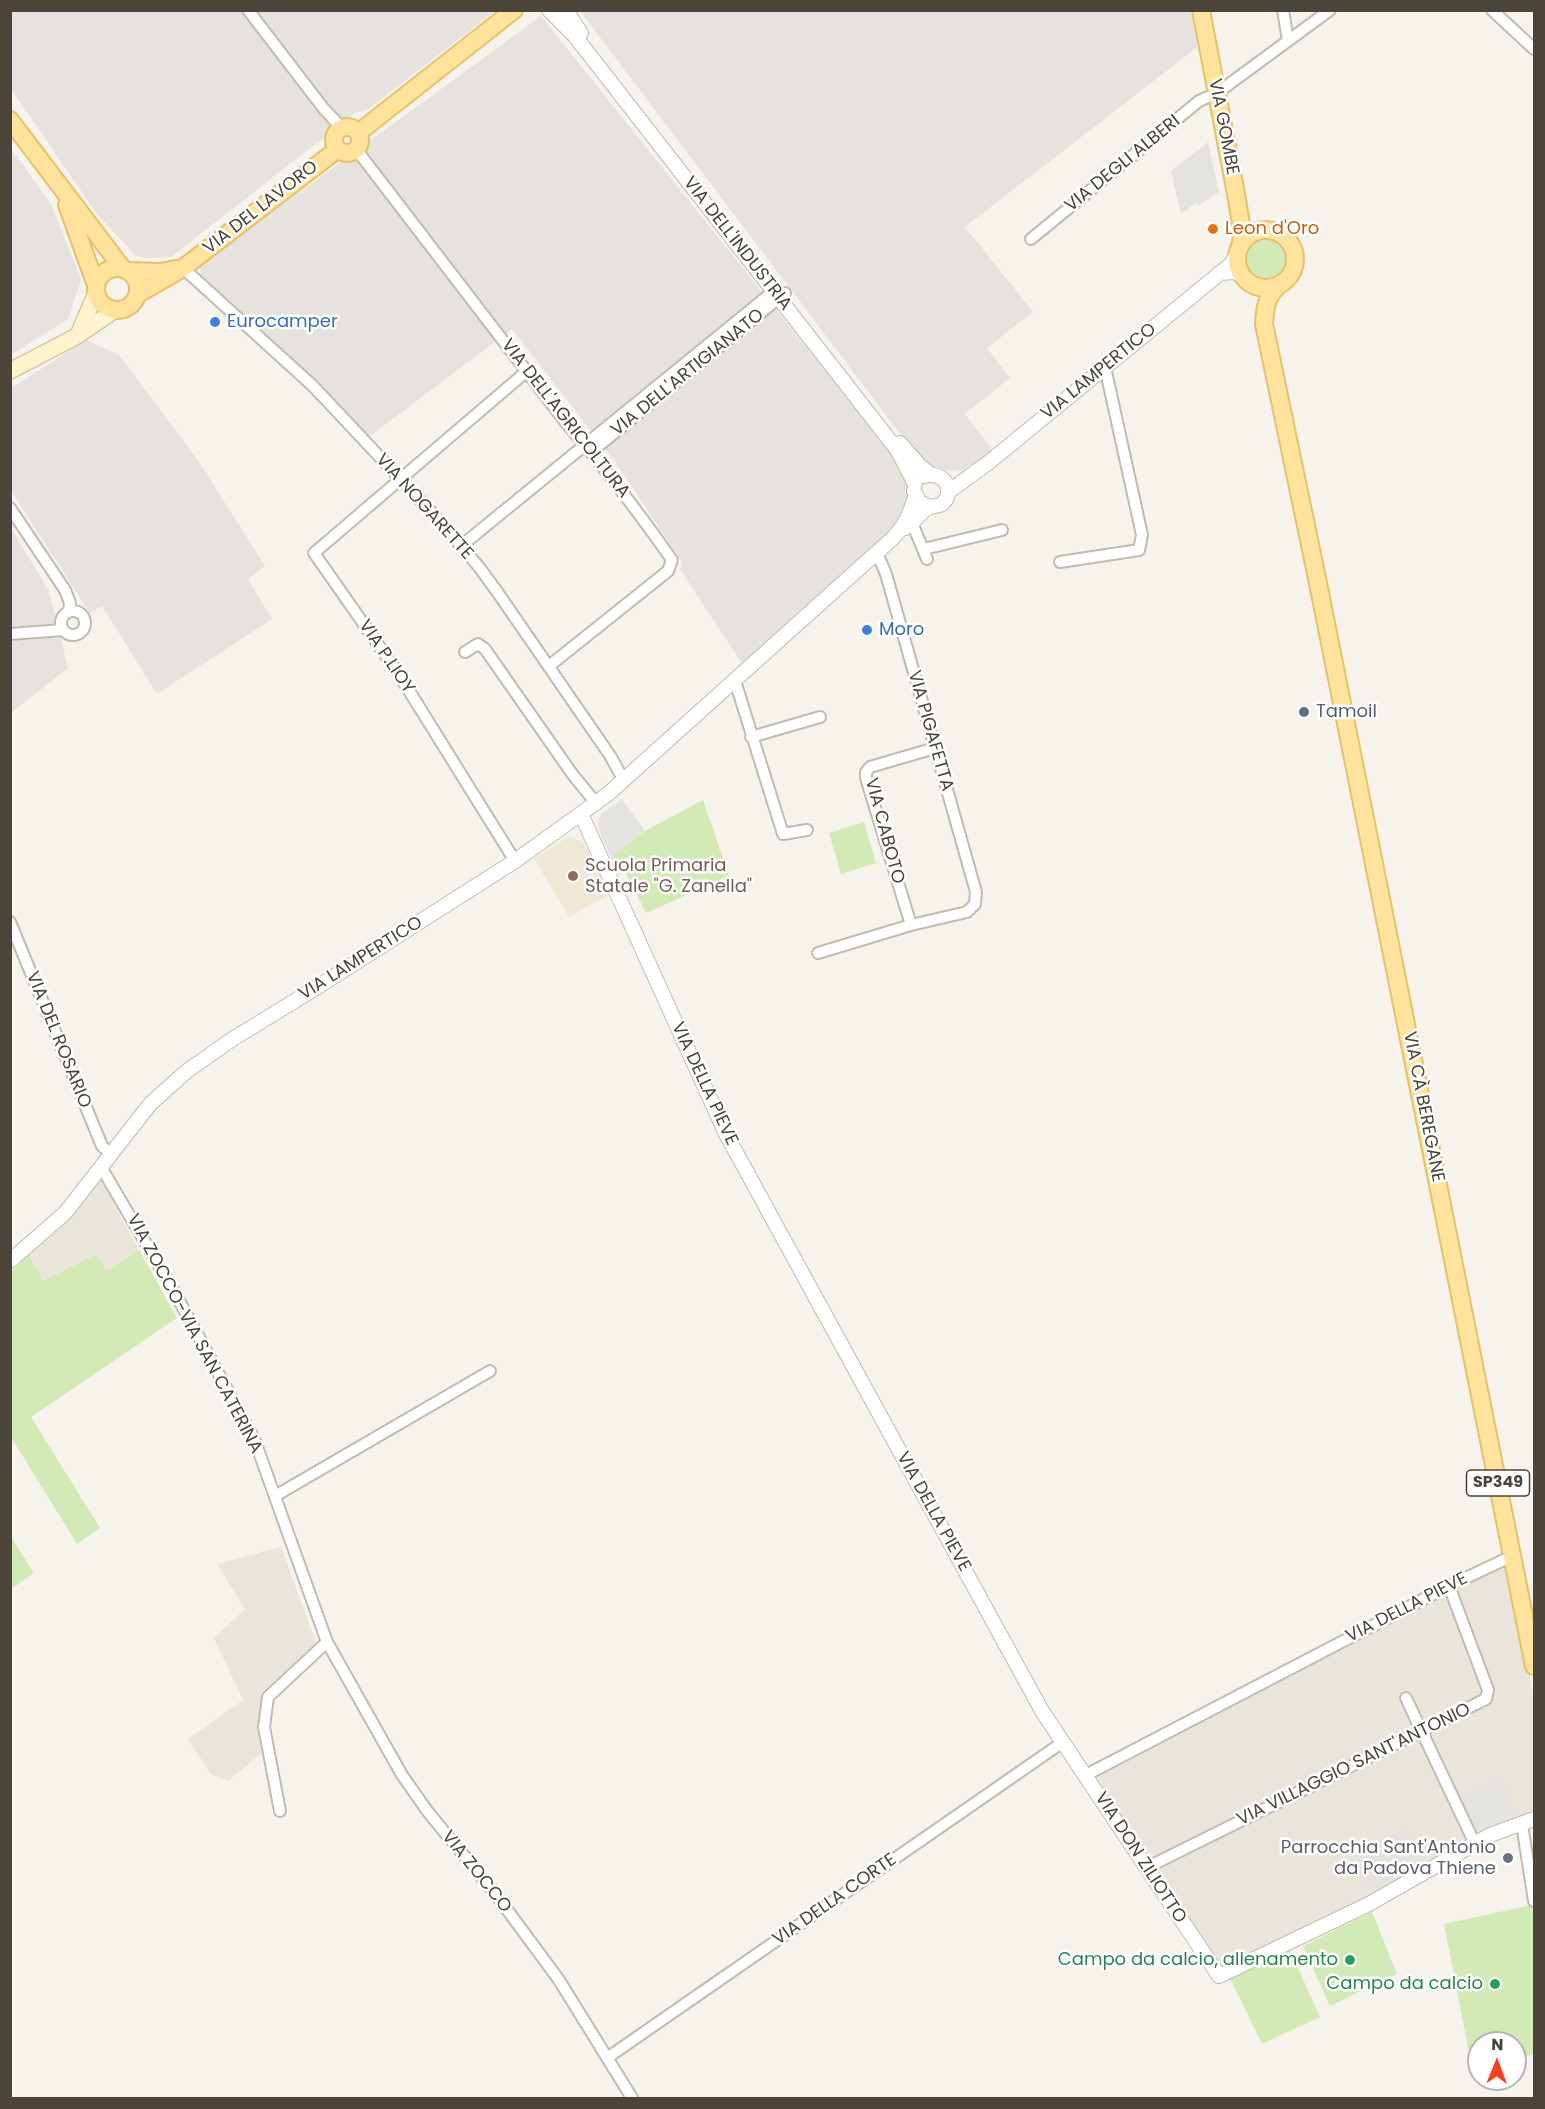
<!DOCTYPE html>
<html>
<head>
<meta charset="utf-8">
<style>
	body { margin:0 }
	#map { position:relative; width:1545px; height:2109px; overflow:hidden; background:#f6f3ec; font-family:Poppins,sans-serif }
	canvas { display:block }
	.frame { position:absolute; inset:0; border:12px solid #4b4439; pointer-events:none }
	.north { position:absolute; left:1467px; top:2031px; width:60px; height:60px; box-sizing:border-box; background:#fff; border:2px solid #b7b4b0; border-radius:50%; rotate:1deg; font-size:16px; font-weight:700; line-height:24px; text-align:center; color:#4b4439 }
	.north::after { content:''; display:block; margin:auto; width:21px; height:27px; background:#fc3f1d; clip-path:polygon(50% 0,100% 100%,50% 72%,0 100%) }
</style>
</head>
<body>
<div id="map">
<canvas width="1545" height="2109"></canvas>
<div class="frame"></div>
<div class="north">N</div>
</div>
<script>
const c = document.querySelector('canvas').getContext('2d');
c.lineJoin = 'round';
function fillPath(path, color) { c.fillStyle = color; c.fill(path, 'evenodd'); }
function stroke(path, color, width, dash) { c.strokeStyle = color; c.lineWidth = width; c.lineCap = dash ? 'butt' : 'round'; c.setLineDash(dash || []); c.stroke(path); }
function drawText(font, color, halo, rows, align = 'center') {
  c.font = font + ' Poppins,sans-serif'; c.lineWidth = 5; c.setLineDash([]); c.textBaseline = 'middle'; c.strokeStyle = halo; c.fillStyle = color; for (const [text, x, y, turn = 0] of rows) {
    c.save(); c.translate(x, y); c.rotate((+turn || 0) * Math.PI / 180); c.textAlign = isNaN(turn) ? turn : align; if (halo) c.strokeText(text, 0, 0); c.fillText(text, 0, 0); c.restore();
  }
}
fillPath(new Path2D(`
	M99,1176L139,1250L106,1271L97,1254L43,1281L29,1255L64,1220Z
	M281,1547L317,1645L262,1697L265,1750L228,1781L211,1774L188,1739L243,1700L214,1638L245,1609L217,1564Z
	M1506,1563L1534,1698V1814L1218,1975L1089,1782Z`), '#eae5da');
fillPath(new Path2D(`
	M10,11H495L367,110L355,113L171,257L149,258L136,256L97,214L11,89Z
	M580,11H1193L1200,45L965,227L1033,312L987,348L1010,378L965,414L993,451L964,470L947,471L925,463L907,443Z
	M541,16L891,453L909,482L908,510L895,529L743,665L680,569L682,562L615,462L512,329L369,437L201,278L200,265Z
	M11,148L51,204L81,279L68,319L11,355Z
	M87,340L119,355L197,459L265,566L248,579L272,619L157,694L102,606L90,613L11,491V388Z
	M10,526L49,591L68,668L11,713Z`), '#e6e2dd');
fillPath(new Path2D(`
	M568,837L582,841L611,894L569,917L534,859Z`), '#efe8d6');
fillPath(new Path2D(`
	M1245 259a21 21 0 1 1 42 0a21 21 0 1 1-42 0Z
	M703,800L729,876L646,913L625,871L618,873L611,857L645,831Z
	M864,822L876,863L841,874L829,833Z
	M139,1250L177,1318L31,1417L100,1528L77,1544L11,1437V1272L29,1255L43,1281L97,1254L106,1271Z
	M10,1535L34,1573L11,1589H10Z
	M1532,1905L1534,1922V2054L1515,2060V2043H1479V2071L1473,2073L1444,1924Z
	M1372,1912L1397,1974L1330,2006L1303,1946Z
	M1289,1948L1320,2017L1262,2044L1229,1976Z`), '#d2eab5');
fillPath(new Path2D(`
	M1208,142L1219,192L1198,206L1196,203L1181,214L1171,171Z
	M622,799L645,831L611,857L599,831L598,822L601,814Z
	M1502,1774L1516,1819L1479,1841L1460,1801Z
	M1405,1828L1424,1865L1370,1892L1351,1855Z`), '#e5e3e0');
const minor = new Path2D(`
	M248,10L324,109L342,128
	M1283,10L1288,41
	M1492,10L1534,49
	M356,149L567,424C605,468 639,513 672,560L668,571L549,666
	M1031,239L1199,101L1217,93L1330,10
	M183,268L313,386L438,519L479,567L498,593L611,757L624,781
	M591,452L785,293
	M10,508L65,590L70,603L69,611
	M912,523L927,559
	M461,546L774,291
	M924,549L1002,530
	M1060,562L1139,550L1142,535L1105,367
	M61 623a12 12 0 1 1 24 0a12 12 0 1 1-24 0Z
	M10,634L63,630
	M465,652L478,644L485,649L573,775L596,803
	M735,681L783,834L807,830
	M751,737L820,717
	M515,861L398,673L314,553L527,371
	M10,922L102,1146L111,1154
	M911,925L866,778V772L870,767L935,748
	M818,953L911,925L967,912L975,904L976,892L886,574L877,553
	M101,1167L175,1293L255,1441L327,1642L402,1775L428,1812L494,1892L559,1980L632,2098
	M275,1496L490,1371
	M1406,1698L1475,1844
	M1086,1775L1449,1586L1512,1556
	M280,1811L264,1727L268,1697L327,1642
	M1522,1824L1534,1901
	M1146,1868L1486,1699L1488,1690L1449,1586
	M607,2058L1063,1742`);
const tertiary = new Path2D(`
	M549,10L574,35L898,451L915,484
	M566,10L581,33
	M1219,273L1235,272L1242,276
	M900,443L920,466L930,474
	M914,491L919,502L930,507
	M948,492L988,463L1230,265L1237,255
	M905,528C914,523 921,511 930,507C935,505 939,507 943,503C958,488 940,470 924,476
	M581,814L726,1134L1042,1711L1219,1976L1369,1904L1490,1835L1534,1819
	M10,1261L65,1213L151,1103L187,1071L231,1040L319,986L515,861L608,794L893,538C905,526 910,513 915,497`);
const secondary = new Path2D(`
	M78,335L96,293
	M10,371L77,336L115,310`);
const primary = new Path2D(`
	M1201,10L1236,194L1242,230L1241,244
	M10,120L123,269
	M334 140a13 13 0 1 1 26 0a13 13 0 1 1-26 0Z
	M358,133L514,10
	M67,205L96,285
	M1237 259a29 29 0 1 1 58 0a29 29 0 1 1-58 0Z
	M96 289a21 21 0 1 1 42 0a21 21 0 1 1-42 0Z
	M129,271L161,272L176,269
	M1278,286C1266,297 1265,308 1264,324L1318,583L1534,1666
	M138,294L183,268L338,149`);
stroke(minor, '#c2bbae', 14);
stroke(tertiary, '#c2bbae', 16);
stroke(secondary, '#d6c79b', 18);
stroke(primary, '#e6c16a', 20);
stroke(minor, '#fff', 10);
stroke(tertiary, '#fff', 14);
stroke(secondary, '#fff3cd', 15);
stroke(primary, '#ffe39c', 16);
for (const [x, y, r, color] of [
	[1213,229,6,"#e8710a"],
	[215,322,6,"#3f7fe0"],
	[867,630,6,"#3f7fe0"],
	[1304,712,6,"#5c6f8a"],
	[573,876,6,"#8d6e63"],
	[1508,1858,6,"#6b7280"],
	[1350,1960,6,"#2e9e5b"],
	[1495,1984,6,"#2e9e5b"]
]) { const dot = new Path2D(); dot.arc(x, y, r, 0, 2 * Math.PI); c.fillStyle = color; c.fill(dot); stroke(dot, '#fff', 2); }
for (const [x, y, w] of [
	[1498,1483,63]
]) { const box = new Path2D(); box.roundRect(x - w / 2, y - 13, w, 26, 4.5); c.fillStyle = '#fff'; c.fill(box); stroke(box, '#4b4439', 1.5); }
drawText('bold 16px', '#4b4439', null, [
	["SP349",1498,1483]
]);
drawText('18px', '#4b4439', '#fff', [
	["VIA GOMBE",1223,127,79],
	["VIA DEGLI ALBERI",1123,164,-39],
	["VIA DEL LAVORO",261,208,-38],
	["VIA DELL'INDUSTRIA",737,244,52],
	["VIA LAMPERTICO",1099,372,-39],
	["VIA DELL'ARTIGIANATO",688,373,-39],
	["VIA DELL'AGRICOLTURA",565,419,52],
	["VIA NOGARETTE",424,507,48],
	["VIA P.LIOY",386,657,56],
	["VIA PIGAFETTA",930,731,74],
	["VIA CABOTO",884,831,75],
	["VIA LAMPERTICO",361,959,-32],
	["VIA DEL ROSARIO",58,1040,68],
	["VIA DELLA PIEVE",704,1084,65],
	["VIA CÀ BEREGANE",1423,1107,79],
	["VIA ZOCCO-VIA SAN CATERINA",194,1334,62],
	["VIA DELLA PIEVE",933,1512,61],
	["VIA DELLA PIEVE",1407,1608,-27],
	["VIA VILLAGGIO SANT'ANTONIO",1354,1765,-26],
	["VIA DON ZILIOTTO",1140,1858,57],
	["VIA ZOCCO",476,1872,51],
	["VIA DELLA CORTE",835,1900,-35]
]);
drawText('18px', '#c56008', '#fff', [
	["Leon d'Oro",1225,229]
], 'left');
drawText('18px', '#366cbe', '#fff', [
	["Eurocamper",227,322],
	["Moro",879,630]
], 'left');
drawText('18px', '#4e5e75', '#fff', [
	["Tamoil",1316,712]
], 'left');
drawText('18px', '#785e54', '#fff', [
	["Scuola Primaria",585,866],
	["Statale \"G. Zanella\"",585,887]
], 'left');
drawText('18px', '#5b616d', '#fff', [
	["Parrocchia Sant'Antonio",1496,1848],
	["da Padova Thiene",1496,1869]
], 'right');
drawText('18px', '#27864d', '#fff', [
	["Campo da calcio, allenamento",1338,1960],
	["Campo da calcio",1483,1984]
], 'right');
</script>
</body>
</html>
